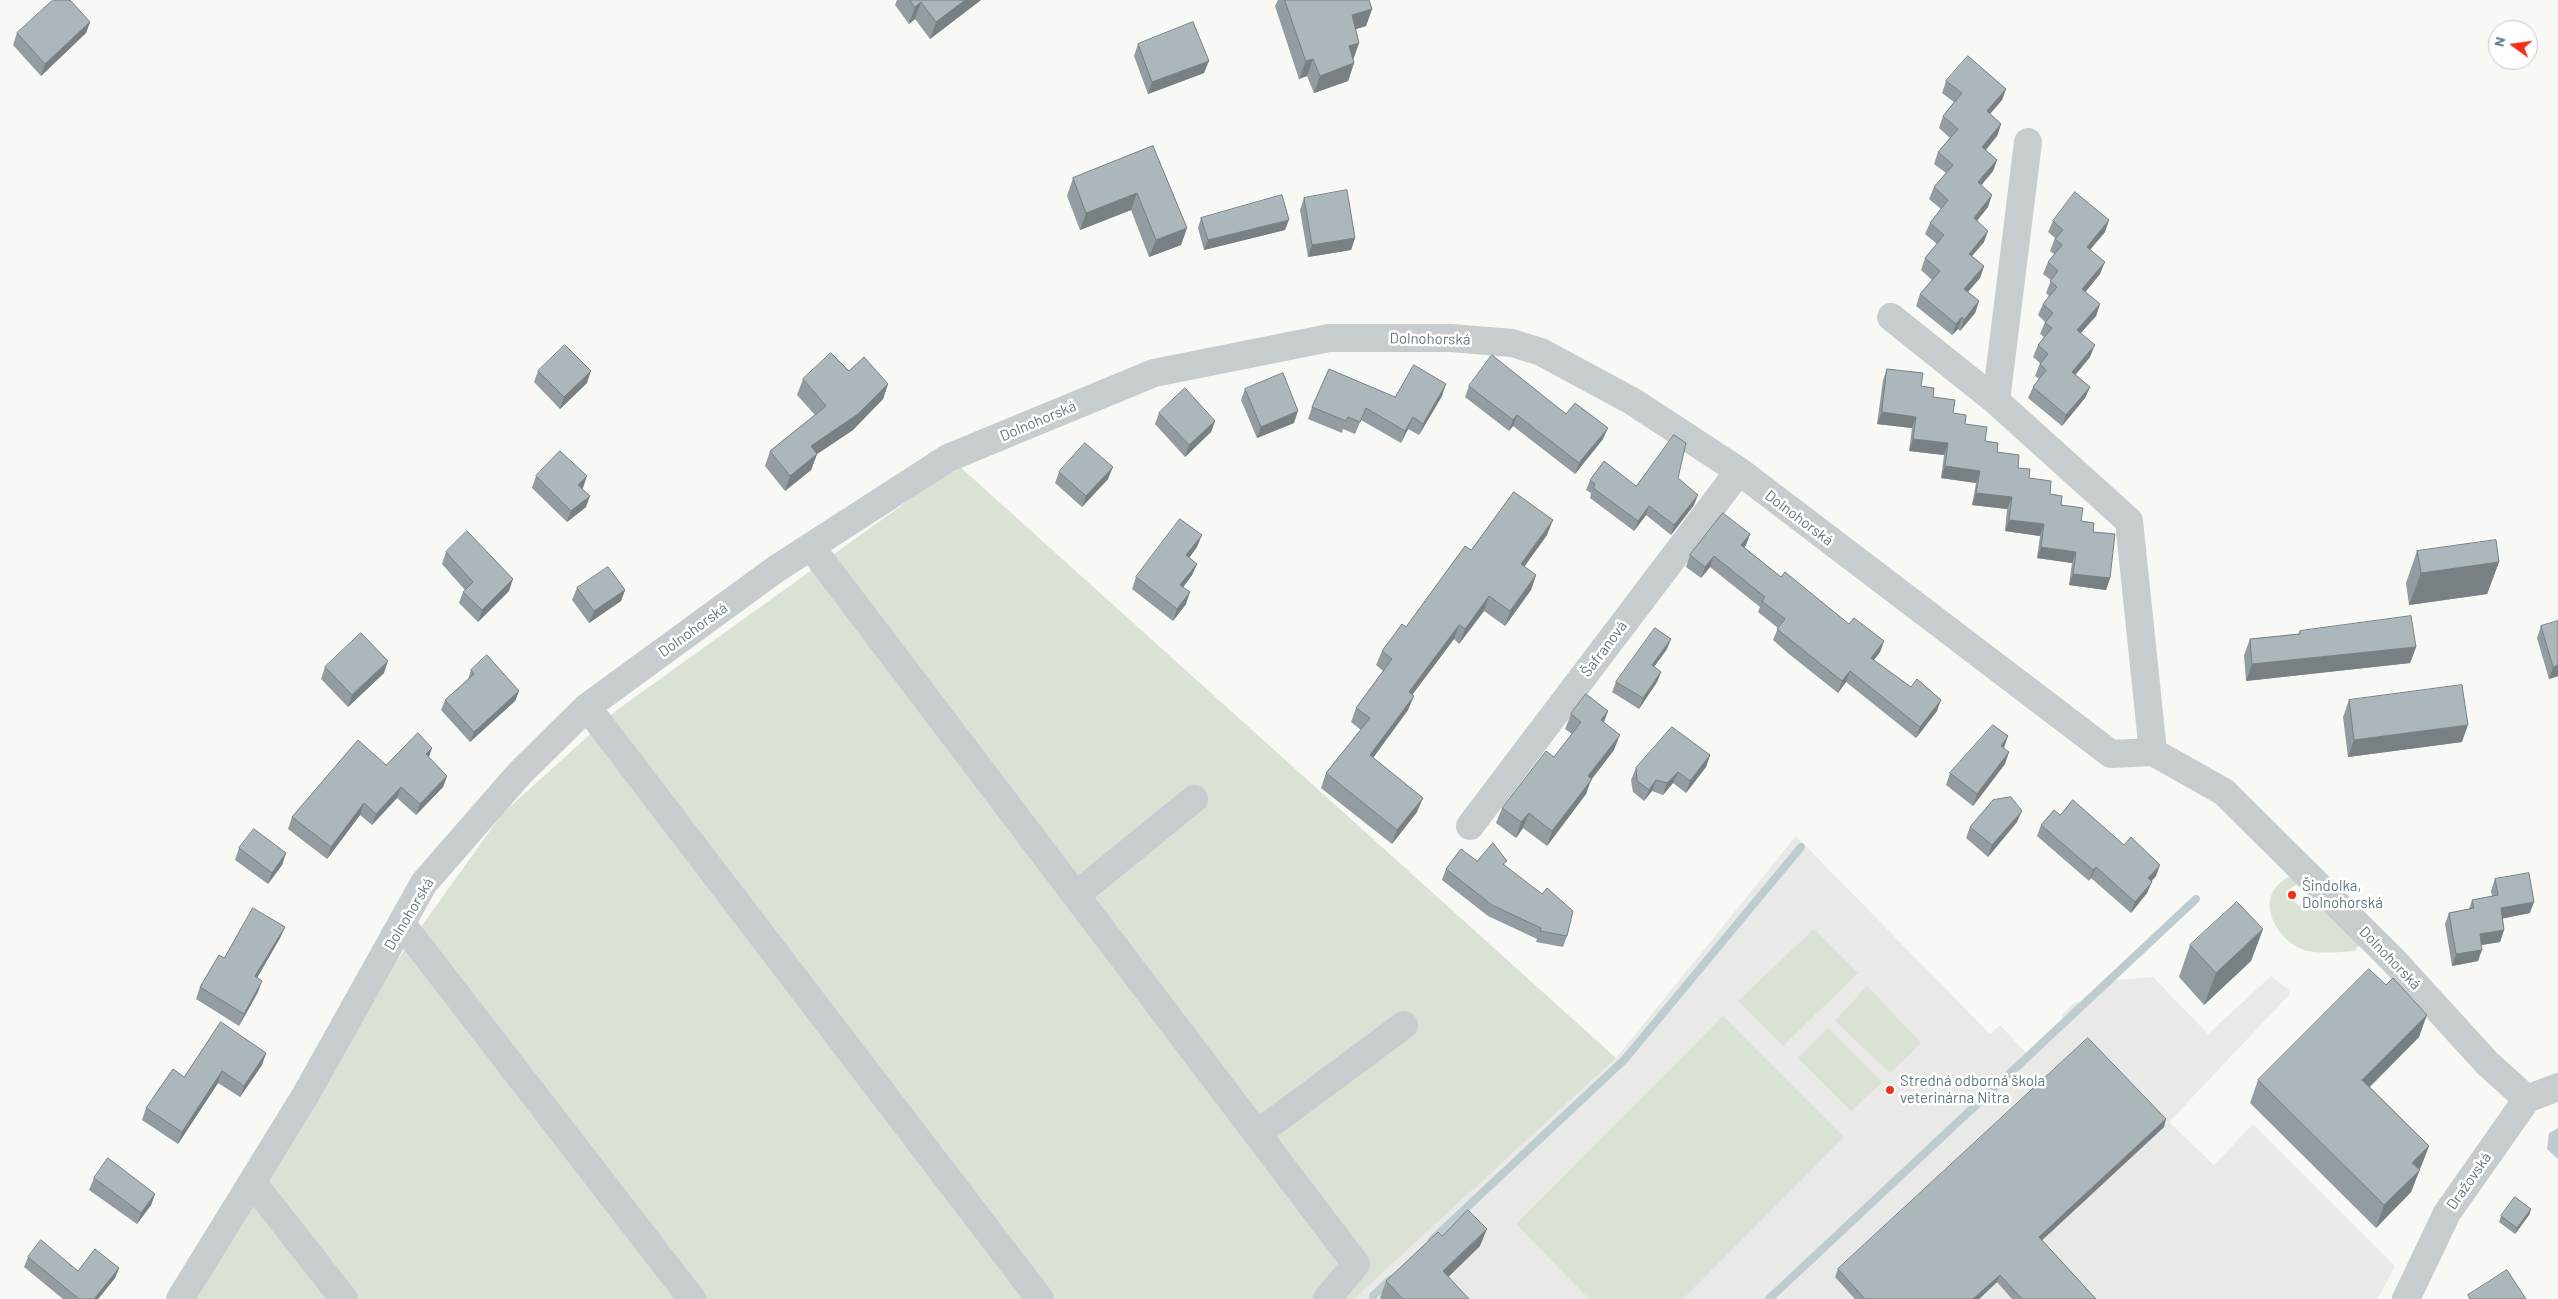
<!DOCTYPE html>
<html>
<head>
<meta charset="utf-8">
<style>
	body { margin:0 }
	#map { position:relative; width:2558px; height:1299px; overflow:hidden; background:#f8f8f5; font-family:Barlow,sans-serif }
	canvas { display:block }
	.north { position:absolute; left:2488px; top:20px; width:50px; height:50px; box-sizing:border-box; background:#fff; border:1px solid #bfc9cd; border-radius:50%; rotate:284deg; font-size:14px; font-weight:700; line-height:20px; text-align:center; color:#607983 }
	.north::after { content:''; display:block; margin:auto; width:18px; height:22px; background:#f62d17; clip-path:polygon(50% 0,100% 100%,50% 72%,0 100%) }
</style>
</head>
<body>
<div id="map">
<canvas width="2558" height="1299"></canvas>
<div class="north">N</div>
</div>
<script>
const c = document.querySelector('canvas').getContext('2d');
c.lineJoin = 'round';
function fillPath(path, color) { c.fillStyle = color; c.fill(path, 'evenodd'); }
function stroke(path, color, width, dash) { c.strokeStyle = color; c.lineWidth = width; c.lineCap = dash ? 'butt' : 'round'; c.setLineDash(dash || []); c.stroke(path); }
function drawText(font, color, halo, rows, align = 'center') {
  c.font = font + ' Barlow,sans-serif'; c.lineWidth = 5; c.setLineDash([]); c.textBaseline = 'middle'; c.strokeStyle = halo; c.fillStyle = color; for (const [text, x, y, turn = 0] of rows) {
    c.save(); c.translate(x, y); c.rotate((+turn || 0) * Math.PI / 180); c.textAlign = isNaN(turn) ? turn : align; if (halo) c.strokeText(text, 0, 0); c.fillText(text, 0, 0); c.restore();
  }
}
fillPath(new Path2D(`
	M1796,836L1990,1034L2000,1025L2027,1054L2062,1023V1014L2076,1002L2085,1001L2105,981L2153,977L2208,1034L2271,976L2289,990V995L2169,1122L2214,1165L2253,1124L2395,1266L2378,1299H1354L1616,1058Z`), '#e9e9e8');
fillPath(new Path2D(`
	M958,465L1616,1058L1354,1299H192L380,984L502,814L617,710Z
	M2289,877L2301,881L2286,892L2299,906L2312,897L2360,943L2355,951C2340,952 2323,954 2308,951C2276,943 2251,896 2289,877Z
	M1814,929L1858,973L1783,1046L1738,1001Z
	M1867,986L1921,1043L1890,1073L1835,1021Z
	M1723,1016L1844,1137L1683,1299H1589L1516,1224Z
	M1828,1028L1882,1082L1851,1111L1798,1058Z`), '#dae1d5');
fillPath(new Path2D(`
	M2558,1128V1159L2547,1149L2549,1133Z`), '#bdcccf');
stroke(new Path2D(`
	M1432,1240L1625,1059L1801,847
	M1373,1299V1296L1391,1279
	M1769,1299L2196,899`), '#bdcccf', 8);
stroke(new Path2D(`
	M1891,317L1996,401L2129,521L2153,752
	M1996,401L2028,142
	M811,547L1356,1264L1327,1299
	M587,707L1040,1299
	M1470,826L1739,471
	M1076,895L1194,799
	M402,924L692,1299
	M1257,1134L1404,1025
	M252,1182L344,1299
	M180,1299L305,1096L424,883L520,773L587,707L776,569L948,458L1154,373L1329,338H1451L1512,343L1541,352L1632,401L1739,471L2111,754L2153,752L2224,792L2394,961L2488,1064L2527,1099
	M2406,1299L2447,1213L2527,1099L2558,1087`), '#c7cccf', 28);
fillPath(new Path2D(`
	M897,0H981L930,39L915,19L909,24L895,5Z
	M1278,0H1369L1372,9L1366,26L1356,29L1359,43L1353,60L1354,63L1348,81L1314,93L1307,76L1299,79L1275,6Z
	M90,22L86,33L41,76L13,45L17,33Z
	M1138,44L1204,73L1148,94L1134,56Z
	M1946,81L2006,89L2002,100L1990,114L2001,124L1997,136L1986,150L1997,160L1993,171L1981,185L1988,207L1977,221L1984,242L1972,256L1984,266L1980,278L1968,292L1979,301L1975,313L1960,331L1958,329L1952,335L1916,306L1920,294L1932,280L1921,270L1925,258L1937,244L1925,234L1930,223L1941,209L1929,199L1934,187L1946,173L1934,164L1938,152L1950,138L1939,128L1943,116L1954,102L1942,93Z
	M1153,146L1187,228L1181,245L1149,257L1131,210L1080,230L1067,196L1073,178Z
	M1304,198L1355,238L1351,250L1308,257L1300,210Z
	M1201,218L1285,230L1204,250L1198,228Z
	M2053,221L2105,232L2090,250L2100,274L2085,292L2100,304L2096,316L2080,333L2090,357L2075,375L2090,387L2085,398L2062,426L2028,398L2033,387L2039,379L2035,376L2040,363L2033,357L2038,345L2044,337L2040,334L2045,322L2038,315L2043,304L2049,296L2046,293L2051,280L2043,274L2048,262L2054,254L2050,251L2055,238L2048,232Z
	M1887,369L1921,386L1997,452L2018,468L2029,478L2050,494L2093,532L2110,578L2106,590L2069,585L2072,563L2037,558L2040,536L2005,531L2007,509L1972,505L1976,483L1941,478L1944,455L1909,451L1912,428L1877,424L1883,380Z
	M538,371L587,383L560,409L534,382Z
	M849,371L888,384L883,399L853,430L817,454L811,470L785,491L765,466L770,451L815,415L797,395L803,379Z
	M1469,386L1566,414L1603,439L1575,474L1513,426L1509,431L1465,397Z
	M1245,389L1294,423L1257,438L1241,400Z
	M1442,396L1419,435L1408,429L1401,443L1361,420L1355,434L1343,429L1342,433L1308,419L1312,407L1395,397Z
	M1159,413L1215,421L1211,432L1185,457L1155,424Z
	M1059,472L1108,479L1082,507L1055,483Z
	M536,476L583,488L582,489L586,507L567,522L532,488Z
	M1678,478L1694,505L1671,535L1646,515L1634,531L1590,498L1591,493L1586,490L1590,480L1636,486Z
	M1750,534L1746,545L1744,547L1781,577L1849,624L1884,641L1880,652L1874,660L1937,711L1916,738L1846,682L1838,693L1789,654L1773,640L1778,628L1758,612L1760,607L1710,567L1701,578L1686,567L1690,555Z
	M1547,535L1524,567L1536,575L1531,590L1505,626L1484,611L1459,644L1454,639L1412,695L1408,710L1373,758L1417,812L1392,844L1321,788L1326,773L1361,730L1351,722L1356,708L1383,671L1376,665L1382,651L1406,627L1471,550Z
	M1197,547L1189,558L1197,564L1192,575L1183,587L1186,604L1173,621L1132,589L1136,577Z
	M2417,551L2499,562L2487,594L2409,605L2406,583Z
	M446,552L509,591L478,622L459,603L463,592L465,590L442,564Z
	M577,588L625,590L621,601L589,623L572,600Z
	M2541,626L2558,676L2549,679L2537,638Z
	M2300,631L2416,647L2410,663L2246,681L2244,655L2250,639L2298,634Z
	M1667,649L1654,667L1661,672L1657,682L1639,709L1612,692L1616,682Z
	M325,667L384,673L348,707L321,679Z
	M471,670L519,691L515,701L470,742L441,710L445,700L468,680Z
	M2349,700L2462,742L2348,757L2343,717Z
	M1608,711L1604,722L1614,750L1591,780L1586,794L1547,846L1523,828L1516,838L1496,823L1502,808L1554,757L1572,734L1565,729L1571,714Z
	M432,748L428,757L447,776L443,787L416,815L397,798L372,825L360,815L327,859L288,829L292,817L386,765Z
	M2004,748L2005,764L1973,806L1946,785L1950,773Z
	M1710,755L1706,767L1686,793L1673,783L1663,795L1652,791L1644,801L1633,792L1631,780L1636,768Z
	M2060,815L2156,876L2151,882L2147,893L2131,913L2091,878L2089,881L2037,836L2041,825Z
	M2017,822L1988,857L1966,838L1970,827Z
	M239,848L286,853L282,865L268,884L235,860Z
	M1477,861L1505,866L1567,936L1563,947L1536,942L1537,939L1488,916L1442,880L1446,869Z
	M2495,879L2530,913L2502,918L2504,930L2500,942L2481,945L2478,961L2452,966L2445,924L2449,913L2469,909L2472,900L2492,896L2491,891Z
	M285,927L280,938L257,978L258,992L239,1026L196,999L200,987L224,958Z
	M2263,929L2251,961L2204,1005L2179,977L2190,945Z
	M2419,1037L2370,1087L2429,1146L2411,1192L2376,1228L2250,1103L2258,1080Z
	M266,1053L262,1065L240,1097L218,1083L178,1144L142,1120L146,1108L184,1077Z
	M2164,1127L2042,1240L2096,1299H2012L1997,1282L1979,1299H1855L1835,1277L1838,1269Z
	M94,1178L155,1194L151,1205L137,1224L89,1190Z
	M2531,1209L2529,1215L2515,1234L2499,1222L2501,1216Z
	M1442,1236L1480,1246L1448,1277L1469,1299H1381L1380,1298L1386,1281Z
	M28,1257L78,1271L119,1268L115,1278L98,1299H63L24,1267Z`), '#939da1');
fillPath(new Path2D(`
	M965,0H981L930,39L936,22Z
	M921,2L915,19L909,24L915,7Z
	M1372,9L1366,26L1346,32L1352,15Z
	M90,22L86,33L41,76L45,64Z
	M1359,43L1353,60L1349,46Z
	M1313,59L1307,76L1299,79L1306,61Z
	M1209,61L1204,73L1148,94L1152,82Z
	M1354,63L1348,81L1314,93L1320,76Z
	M2006,89L2002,100L1982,123L1987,111Z
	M2001,124L1997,136L1978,159L1982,147Z
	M1997,160L1993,171L1974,194L1978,182Z
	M1137,193L1131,210L1080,230L1086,213Z
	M1992,195L1988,207L1969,230L1974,218Z
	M1289,220L1285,230L1204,250L1208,240Z
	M2109,220L2105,232L2082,259L2087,247Z
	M1187,228L1181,245L1149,257L1156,240Z
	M1988,231L1984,242L1964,265L1969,254Z
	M1355,238L1351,250L1308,257L1312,245Z
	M2105,262L2100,274L2078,301L2082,289Z
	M1984,266L1980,278L1960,301L1964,289Z
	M1979,301L1975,313L1960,331L1964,320Z
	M2100,304L2096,316L2073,342L2077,330Z
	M1962,317L1958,329L1952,335L1956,324Z
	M2095,345L2090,357L2068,384L2072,372Z
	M591,371L587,383L560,409L564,397Z
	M888,384L883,399L853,430L805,462L811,446Z
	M1446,384L1442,396L1419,435L1423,424Z
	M2090,387L2085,398L2062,426L2066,415Z
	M1298,411L1294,423L1257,438L1261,427Z
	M1882,412L1916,417L1912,428L1877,424Z
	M1517,415L1513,426L1509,431L1513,420Z
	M1413,417L1408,429L1401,443L1405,431Z
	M1215,421L1211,432L1185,457L1189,445Z
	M1608,428L1603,439L1575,474L1579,463Z
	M1913,439L1948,443L1944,455L1909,451Z
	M817,454L811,470L785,491L790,476Z
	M1945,466L1980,471L1976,483L1941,478Z
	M1113,467L1108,479L1082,507L1086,496Z
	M587,476L583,488L574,497L578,485Z
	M1976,493L2012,497L2007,509L1972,505Z
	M1698,495L1694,505L1671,535L1674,525Z
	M590,496L586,507L567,522L571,511Z
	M1649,506L1646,515L1634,531L1638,521Z
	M1553,520L1547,535L1516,578L1521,564Z
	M2009,520L2044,524L2040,536L2005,531Z
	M1750,534L1746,545L1737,556L1741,545Z
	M1202,535L1197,547L1182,567L1186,555Z
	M2041,547L2076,552L2072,563L2037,558Z
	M1714,556L1710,567L1701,578L1705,567Z
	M2499,562L2487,594L2409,605L2421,573Z
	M1197,564L1192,575L1176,597L1180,585Z
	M2073,574L2110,578L2106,590L2069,585Z
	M1536,575L1531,590L1505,626L1510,611Z
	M513,579L509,591L478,622L482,610Z
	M625,590L621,601L589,623L594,611Z
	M1190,592L1186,604L1173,621L1177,609Z
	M1489,596L1484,611L1459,644L1465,629Z
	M1459,625L1454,639L1403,707L1409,692Z
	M1671,639L1667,649L1648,675L1652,665Z
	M1884,641L1880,652L1867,669L1871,658Z
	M2416,647L2410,663L2246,681L2252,664Z
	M388,661L384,673L348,707L352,695Z
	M2558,665V676L2549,679L2553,667Z
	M1850,671L1846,682L1838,693L1842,681Z
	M1661,672L1657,682L1639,709L1643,698Z
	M519,691L515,701L470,742L474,732Z
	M1414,696L1408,710L1364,770L1370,755Z
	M1941,700L1937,711L1916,738L1920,727Z
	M1608,711L1602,726L1601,720Z
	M2468,725L2462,742L2348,757L2354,740Z
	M1620,735L1614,750L1591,780L1586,794L1547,846L1552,831L1588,776Z
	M2008,736L2004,748L2001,746Z
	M432,748L428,760L426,754Z
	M2009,752L2005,764L1973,806L1977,794Z
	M1710,755L1706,767L1686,793L1690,781Z
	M1678,772L1673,783L1663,795L1667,783Z
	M447,776L443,787L416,815L420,804Z
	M1656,780L1652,791L1644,801L1649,790Z
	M401,787L397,798L372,825L376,814Z
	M1423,798L1417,812L1392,844L1397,830Z
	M364,803L360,815L327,859L331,847Z
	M2022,811L2017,822L1988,857L1992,845Z
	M1529,813L1523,828L1516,838L1521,822Z
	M286,853L282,865L268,884L272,873Z
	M2160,865L2156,876L2144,889L2148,878Z
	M2096,867L2091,878L2089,881L2093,870Z
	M2152,882L2147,893L2131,913L2135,902Z
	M2534,902L2530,913L2496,920L2501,908Z
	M285,927L280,938L251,988L255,976Z
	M2263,929L2251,961L2204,1005L2216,973Z
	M2504,930L2500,942L2475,946L2480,934Z
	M2482,950L2478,961L2452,966L2456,954Z
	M262,981L258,992L239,1026L244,1014Z
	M2427,1015L2419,1037L2354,1102L2362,1080Z
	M266,1053L262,1065L240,1097L244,1086Z
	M222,1071L218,1083L178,1144L182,1132Z
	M2166,1119L2164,1127L2037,1245L2039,1237Z
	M2429,1146L2411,1192L2376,1228L2384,1205L2412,1163Z
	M155,1194L151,1205L137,1224L141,1213Z
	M2531,1209L2529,1215L2515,1234L2517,1228Z
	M1487,1229L1480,1246L1437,1288L1443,1271Z
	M119,1268L115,1278L98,1299H94Z
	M2000,1275L1997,1282L1979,1299H1973Z`), '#788083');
const building = new Path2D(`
	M53,0H70L90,22L45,64L17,33Z
	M910,0H965L936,22L921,2L915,7Z
	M1285,0H1369L1372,9L1352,15L1359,43L1349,46L1354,63L1320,76L1313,59L1306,61Z
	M1193,22L1209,61L1152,82L1138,44Z
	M1968,56L2006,89L1987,111L2001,124L1982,147L1997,160L1978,182L1992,195L1974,218L1988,231L1969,254L1984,266L1964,289L1979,301L1964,320L1962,317L1956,324L1920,294L1940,271L1925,258L1944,235L1930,223L1948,200L1934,187L1953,165L1938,152L1958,129L1943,116L1962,93L1946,81Z
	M1153,146L1187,228L1156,240L1137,193L1086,213L1073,178Z
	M1347,190L1355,238L1312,245L1304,198Z
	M2075,192L2109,220L2087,247L2105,262L2082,289L2100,304L2077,330L2095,345L2072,372L2090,387L2066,415L2033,387L2046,370L2040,364L2048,354L2038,345L2052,328L2045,323L2053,313L2043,304L2057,287L2050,281L2058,271L2048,262L2062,245L2055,239L2063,230L2053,221Z
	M1282,195L1289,220L1208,240L1201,218Z
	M565,345L591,371L564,397L538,371Z
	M831,353L849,371L864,357L888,384L858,414L811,446L817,454L790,476L770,451L826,406L803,379Z
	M1492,355L1566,414L1575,403L1608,428L1579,463L1517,415L1513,420L1469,386Z
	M1414,365L1446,384L1423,424L1413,417L1405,431L1366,408L1360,422L1348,417L1346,421L1312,407L1329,369L1395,397Z
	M1887,369L1923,373L1921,386L1934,388L1933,397L1955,400L1953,413L1966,415L1965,424L1987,427L1985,441L1998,443L1997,452L2019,455L2018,468L2030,469L2029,478L2051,481L2050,494L2062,496L2061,505L2083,508L2081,521L2094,523L2093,532L2115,534L2110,578L2073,574L2076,552L2041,547L2044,524L2009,520L2012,497L1976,493L1980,471L1945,466L1948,443L1913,439L1916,417L1882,412Z
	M1283,373L1298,411L1261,427L1245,389Z
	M1185,388L1215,421L1189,445L1159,413Z
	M1674,435L1686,443L1678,478L1698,495L1674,525L1649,506L1638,521L1593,488L1595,484L1590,480L1604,461L1636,486Z
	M1085,443L1113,467L1086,496L1059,472Z
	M560,451L587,476L578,485L590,496L571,511L536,476Z
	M1514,492L1553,520L1521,564L1536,575L1510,611L1489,596L1465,629L1459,625L1409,692L1414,696L1370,755L1423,798L1397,830L1326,773L1370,718L1356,708L1392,659L1382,651L1402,624L1406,627L1465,546L1471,550Z
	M1723,513L1750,534L1741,545L1781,577L1785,572L1849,624L1854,618L1884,641L1871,658L1911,687L1917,679L1941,700L1920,727L1850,671L1842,681L1793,642L1777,629L1785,619L1762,601L1765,597L1714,556L1705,567L1690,555Z
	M1180,519L1202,535L1186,555L1197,564L1180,585L1190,592L1177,609L1136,577Z
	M467,531L513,579L482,610L463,592L473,582L446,552Z
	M2496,540L2499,562L2421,573L2417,551Z
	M608,567L625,590L594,611L577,588Z
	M2411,616L2416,647L2252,664L2250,639L2300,634V631Z
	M2558,621V665L2553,667L2541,626Z
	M1655,628L1671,639L1652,665L1661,672L1643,698L1616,682Z
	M361,633L388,661L352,695L325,667Z
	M487,655L519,691L474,732L445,700L474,674L471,670Z
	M2462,685L2468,725L2354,740L2349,700Z
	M1586,694L1608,711L1601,720L1620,735L1588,776L1592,779L1552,831L1529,813L1521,822L1502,808L1546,751L1554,757L1581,722L1571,714Z
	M1993,725L2008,736L2001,746L2009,752L1977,794L1950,773Z
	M1672,727L1710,755L1690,781L1678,772L1667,783L1656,780L1649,790L1637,781L1636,768Z
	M418,733L432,748L426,754L447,776L420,804L401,787L376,814L364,803L331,847L292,817L358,740L386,765Z
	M2011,797L2022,811L1992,845L1970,827L1993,800Z
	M2073,800L2124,845L2131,837L2160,865L2148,878L2152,882L2135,902L2096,867L2093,870L2041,825L2054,810L2060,815Z
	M254,829L286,853L272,873L239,848Z
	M1493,843L1507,861L1503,864L1542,894L1547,888L1573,911L1567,936L1540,931L1541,928L1492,905L1446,869L1461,849L1477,861Z
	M2529,873L2534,902L2501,908L2504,930L2480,934L2482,950L2456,954L2449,913L2474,908L2472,900L2498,895L2495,879Z
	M2237,902L2263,929L2216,973L2190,945Z
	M253,908L285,927L255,976L262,981L244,1014L200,987L219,955L224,958Z
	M2369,969L2386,985L2393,978L2427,1015L2362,1080L2429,1146L2412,1163L2420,1170L2384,1205L2258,1080Z
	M221,1022L266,1053L244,1086L222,1071L182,1132L146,1108L173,1069L184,1077Z
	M2088,1038L2166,1119L2039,1237L2096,1299H2022L2000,1275L1973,1299H1865L1838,1269Z
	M108,1158L155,1194L141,1213L94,1178Z
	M2515,1197L2531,1209L2517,1228L2501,1216Z
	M1468,1210L1487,1229L1443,1271L1469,1299H1403L1386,1281L1438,1232L1442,1236Z
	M41,1240L78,1271L95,1249L119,1268L94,1299H79L28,1257Z
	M2507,1270L2526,1299H2470L2468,1295Z`);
fillPath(building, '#abb7bb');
stroke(building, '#788083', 1);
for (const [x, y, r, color] of [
	[2292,895,5,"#f62d17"],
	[1890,1090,5,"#f62d17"]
]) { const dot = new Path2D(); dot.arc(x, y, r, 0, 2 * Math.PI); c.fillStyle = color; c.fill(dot); stroke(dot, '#fff', 2); }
drawText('15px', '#607983', '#fff', [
	["Dolnohorská",1430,339,1],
	["Dolnohorská",1038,421,-23],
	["Dolnohorská",1799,518,37],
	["Dolnohorská",693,630,-36],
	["Šafranová",1604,649,-53],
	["Dolnohorská",409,914,-59],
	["Dolnohorská",2390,958,46],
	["Dražovská",2469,1181,-55]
]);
drawText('15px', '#607983', '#fff', [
	["Šindolka,",2302,886],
	["Dolnohorská",2302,903],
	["Stredná odborná škola",1900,1081],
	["veterinárna Nitra",1900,1098]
], 'left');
</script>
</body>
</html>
